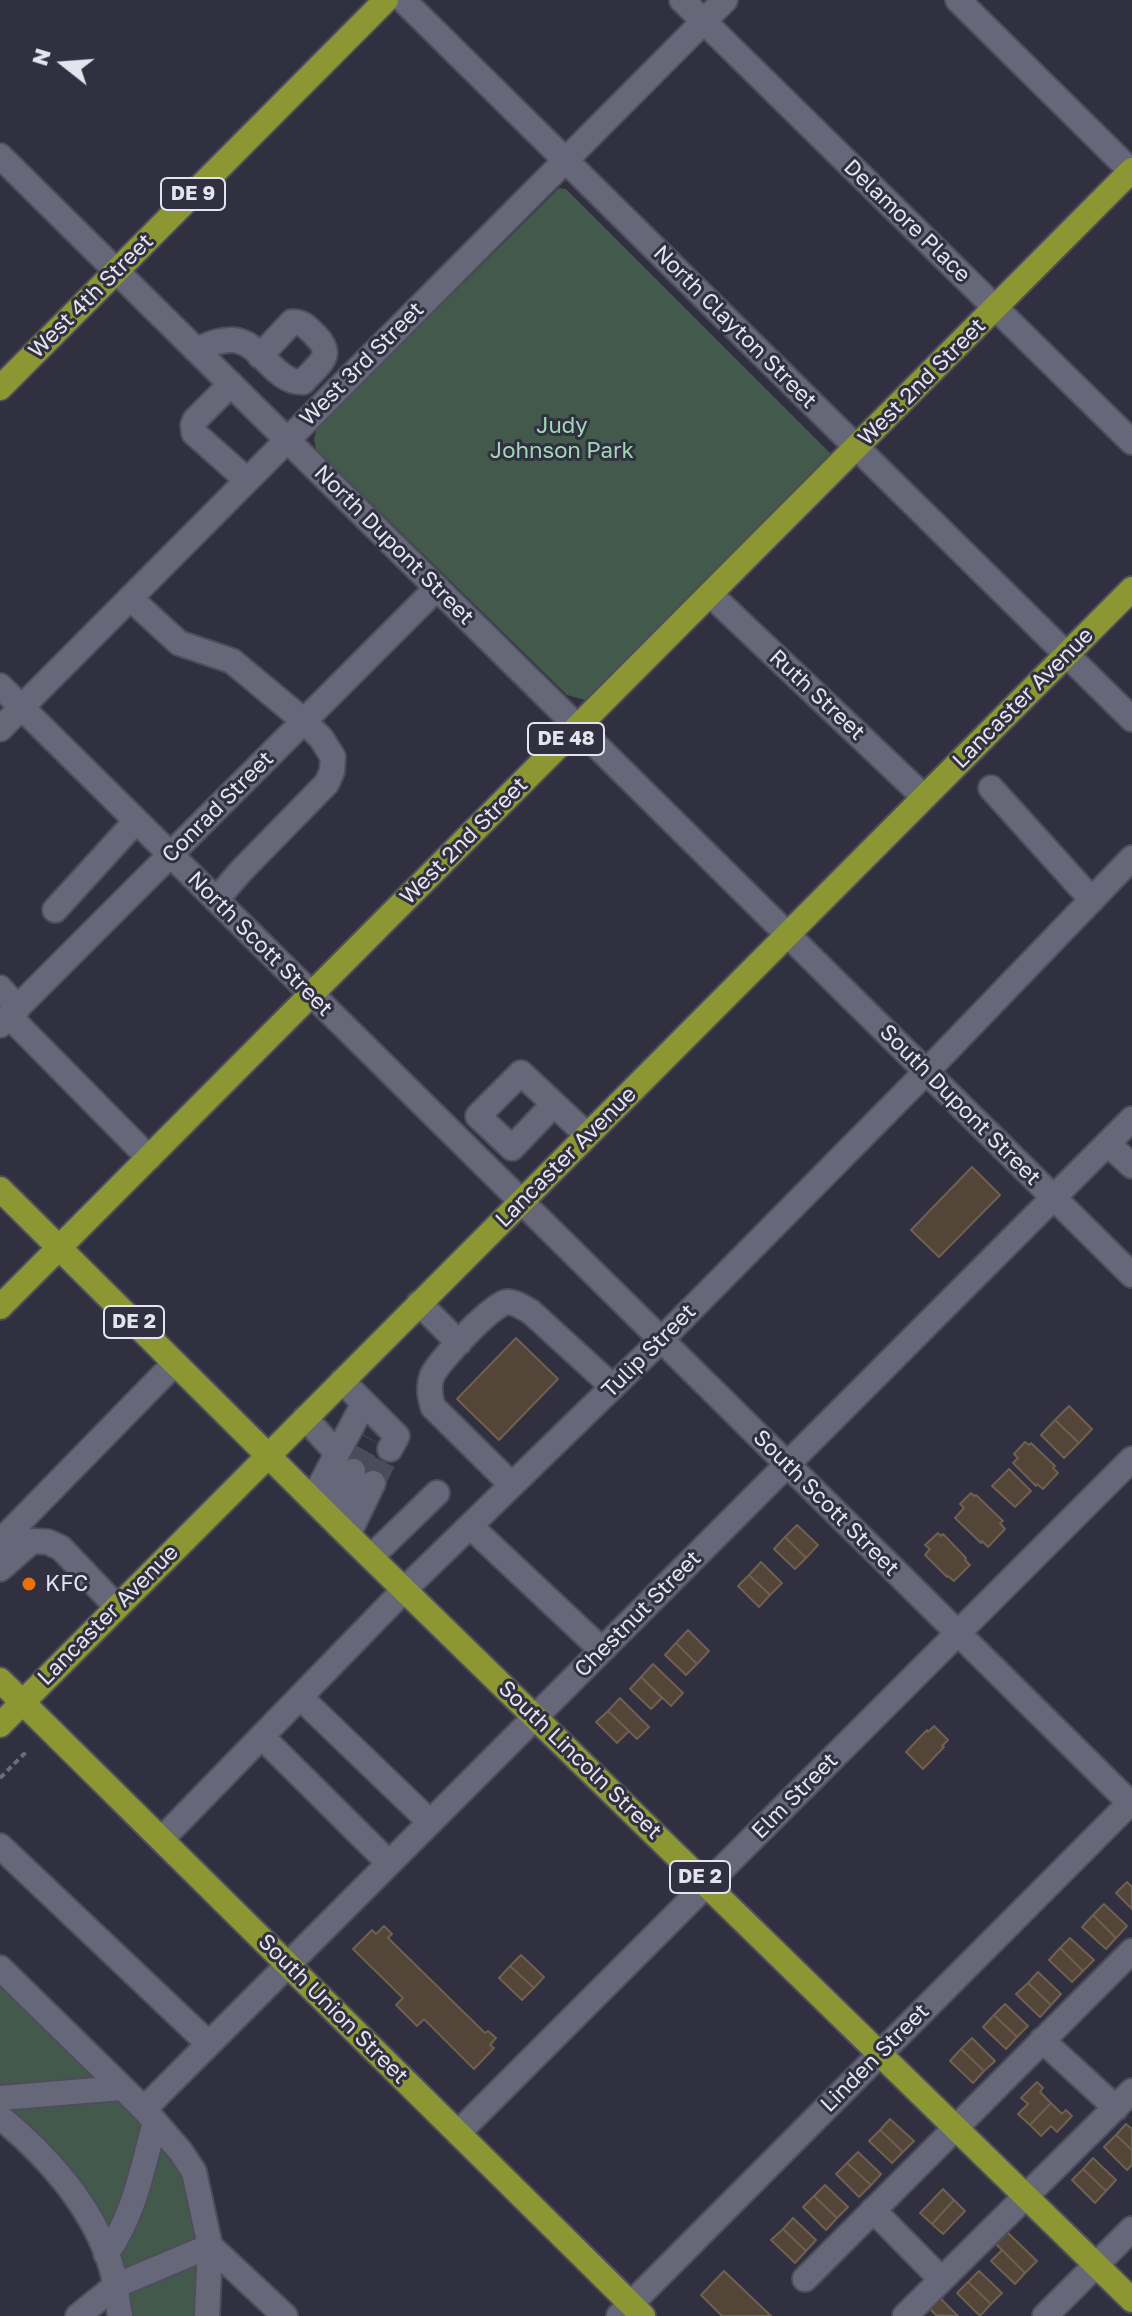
<!DOCTYPE html>
<html>
<head>
<meta charset="utf-8">
<style>
	body { margin:0 }
	#map { position:relative; width:1132px; height:2316px; overflow:hidden; background:#313041; font-family:"Golos Text",sans-serif }
	canvas { display:block }
	.north { position:absolute; left:24px; top:24px; width:80px; height:80px; -webkit-text-stroke:6px #313041; paint-order:stroke; rotate:287deg; font-size:22px; font-weight:700; line-height:32px; text-align:center; color:#e4e4ef }
	.north::after { content:''; display:block; margin:auto; width:28px; height:36px; background:#e4e4ef; clip-path:polygon(50% 0,100% 100%,50% 72%,0 100%) }
</style>
</head>
<body>
<div id="map">
<canvas width="1132" height="2316"></canvas>
<div class="north">N</div>
</div>
<script>
const c = document.querySelector('canvas').getContext('2d');
c.lineJoin = 'round';
function fillPath(path, color) { c.fillStyle = color; c.fill(path, 'evenodd'); }
function stroke(path, color, width, dash) { c.strokeStyle = color; c.lineWidth = width; c.lineCap = dash ? 'butt' : 'round'; c.setLineDash(dash || []); c.stroke(path); }
function drawText(font, color, halo, rows, align = 'center') {
  c.font = font + ' "Golos Text",sans-serif'; c.lineWidth = 6; c.setLineDash([]); c.textBaseline = 'middle'; c.strokeStyle = halo; c.fillStyle = color; for (const [text, x, y, turn = 0] of rows) {
    c.save(); c.translate(x, y); c.rotate((+turn || 0) * Math.PI / 180); c.textAlign = isNaN(turn) ? turn : align; if (halo) c.strokeText(text, 0, 0); c.fillText(text, 0, 0); c.restore();
  }
}
fillPath(new Path2D(`
	M559,188L566,189L831,454L585,700L567,695L316,449L314,439L317,428Z
	M0,1968L194,2172L207,2316H120L95,2232L0,2117Z`), '#43594b');
const building = new Path2D(`
	M972,1167L1000,1195L939,1257L911,1230Z
	M516,1338L558,1379L499,1440L457,1399Z
	M1069,1406L1092,1429L1079,1443L1055,1420Z
	M1055,1420L1079,1443L1064,1458L1041,1435Z
	M1025,1442L1029,1445L1031,1443L1055,1466L1053,1468L1058,1473L1043,1489L1037,1484L1036,1486L1013,1463L1018,1458L1014,1454Z
	M1009,1469L1031,1491L1015,1507L992,1486Z
	M971,1493L974,1496L976,1495L1003,1521L1000,1523L1005,1529L988,1547L982,1541L981,1543L955,1518L964,1508L960,1504Z
	M797,1525L818,1545L806,1558L785,1537Z
	M938,1533L941,1536L943,1534L966,1558L965,1560L970,1565L954,1581L948,1576L947,1577L925,1555L930,1549L925,1545Z
	M785,1537L806,1558L795,1569L774,1549Z
	M761,1562L782,1583L770,1595L749,1575Z
	M749,1575L770,1595L759,1607L738,1586Z
	M688,1630L709,1651L697,1664L676,1643Z
	M676,1643L697,1664L686,1675L665,1655Z
	M653,1664L683,1693L671,1706L641,1677Z
	M641,1677L662,1698L651,1709L630,1689Z
	M620,1698L649,1727L637,1739L608,1711Z
	M608,1711L629,1731L617,1743L596,1722Z
	M934,1726L948,1740L942,1746L944,1747L923,1769L906,1752L927,1730L928,1732Z
	M1127,1882L1132,1887V1909L1116,1893Z
	M1104,1904L1127,1926L1116,1938L1093,1915Z
	M1093,1915L1116,1938L1106,1949L1082,1927Z
	M384,1926L392,1934L388,1938L485,2033L488,2031L496,2038L490,2045L494,2048L474,2069L424,2019L417,2026L396,2005L403,1998L353,1949L372,1930L376,1934Z
	M1070,1938L1094,1960L1083,1971L1060,1948Z
	M1060,1948L1083,1971L1072,1982L1049,1960Z
	M521,1955L544,1977L534,1988L510,1966Z
	M510,1966L534,1988L522,2000L499,1978Z
	M1038,1972L1061,1994L1051,2005L1028,1983Z
	M1028,1983L1051,2005L1040,2017L1016,1994Z
	M1005,2004L1028,2026L1017,2037L994,2015Z
	M994,2015L1017,2037L1006,2049L983,2027Z
	M972,2038L995,2061L984,2071L961,2049Z
	M961,2049L984,2071L973,2083L950,2061Z
	M1037,2082L1043,2088L1040,2092L1051,2103L1030,2125L1018,2114L1028,2104L1021,2098Z
	M1051,2103L1062,2114L1066,2110L1072,2116L1057,2132L1051,2126L1041,2136L1030,2125Z
	M890,2119L914,2141L903,2152L880,2130Z
	M1126,2124L1132,2129V2150L1116,2135Z
	M880,2130L903,2152L892,2163L869,2141Z
	M1116,2135L1132,2150V2165L1127,2170L1104,2147Z
	M858,2152L881,2174L871,2185L847,2163Z
	M1093,2158L1116,2180L1106,2191L1083,2169Z
	M847,2163L871,2185L859,2197L836,2174Z
	M1083,2169L1106,2191L1095,2203L1072,2180Z
	M825,2185L848,2207L837,2218L814,2196Z
	M943,2189L954,2200L932,2224L920,2213Z
	M814,2196L837,2218L826,2230L803,2207Z
	M954,2200L965,2211L943,2234L932,2224Z
	M793,2218L816,2240L806,2251L783,2229Z
	M783,2229L806,2251L795,2263L771,2240Z
	M1006,2231L1037,2261L1025,2273L995,2243Z
	M1002,2250L1025,2273L1015,2284L991,2261Z
	M724,2271L771,2316H722L701,2295Z
	M979,2271L1002,2293L991,2304L968,2282Z
	M968,2282L991,2304L980,2316L957,2293Z
	M936,2294L958,2316L936,2315L926,2305Z`);
fillPath(building, '#534537');
stroke(building, '#6f6051', 2);
stroke(new Path2D(`
	M353,1471L371,1439
	M373,1483L390,1449`), '#4c4b5b', 24, [24, 12]);
const minor = new Path2D(`
	M403,0L1132,719
	M682,0L1132,442
	M958,0L1132,172
	M0,156L1132,1275
	M196,350C208,345 220,339 233,340C262,342 273,383 303,382C319,363 336,356 315,335C307,327 303,322 292,322L260,356
	M231,384L195,420L193,425L194,433L247,480
	M710,594L924,797
	M130,598L179,643L232,661L304,721L321,738L333,757L332,771L327,783L241,871L216,900
	M0,686L1132,1805
	M0,729L725,0
	M991,788L1092,900
	M55,910L136,821
	M0,988L18,1008
	M9,1016L149,1158
	M0,1025L437,588
	M554,1104L512,1148L478,1116L521,1073L587,1135
	M1108,1144L1132,1166
	M419,1303L459,1343
	M342,1381L397,1436L390,1449
	M305,1418L337,1453
	M512,1485L433,1407C430,1396 428,1387 432,1376C438,1362 493,1303 507,1302C516,1302 524,1308 531,1312L613,1387
	M313,1499L364,1403
	M330,1516L353,1471
	M470,1526L602,1650
	M348,1535L373,1483
	M0,1542L175,1363
	M371,1557L437,1493
	M0,1569L32,1541L48,1542L61,1548L117,1607
	M300,1697L430,1822
	M262,1737L389,1863
	M162,1839L405,1589L661,1340L926,1072L1132,858
	M0,1846L209,2044
	M0,1968L144,2109L181,2152L194,2172L210,2246L207,2316
	M1042,2040L1116,2108
	M0,2098L121,2088
	M144,2109L1132,1119
	M0,2117C47,2155 93,2207 111,2266C116,2282 117,2300 120,2316
	M458,2133L1132,1459
	M873,2210L941,2279
	M106,2254C134,2218 143,2165 155,2122
	M805,2279L1132,1951
	M78,2316L115,2286L210,2246L285,2316
	M619,2316L1132,1801
	M905,2316L1132,2091
	M1045,2316L1132,2229`);
const major = new Path2D(`
	M0,388L386,0
	M0,1189L348,1535L1132,2300
	M0,1307L1132,170
	M0,1680L643,2316
	M0,1725L1132,589`);
stroke(minor, '#4e4d5c', 28);
stroke(major, '#4e4d5c', 28);
stroke(new Path2D(`
	M0,1778L26,1752`), '#6c6b7a', 4, [6, 4]);
stroke(minor, '#67677a', 24);
stroke(major, '#8c9633', 24);
for (const [x, y, r, color] of [
	[29,1584,8,"#e8710a"]
]) { const dot = new Path2D(); dot.arc(x, y, r, 0, 2 * Math.PI); c.fillStyle = color; c.fill(dot); stroke(dot, '#313041', 3); }
for (const [x, y, w] of [
	[193,194,64],
	[566,739,76],
	[134,1322,60],
	[700,1877,60]
]) { const box = new Path2D(); box.roundRect(x - w / 2, y - 16, w, 32, 6); c.fillStyle = '#313041'; c.fill(box); stroke(box, '#e4e4ef', 2); }
drawText('bold 20px', '#e4e4ef', null, [
	["DE 9",193,194],
	["DE 48",566,739],
	["DE 2",134,1322],
	["DE 2",700,1877]
]);
drawText('22px', '#e4e4ef', '#313041', [
	["Delamore Place",907,221,44],
	["West 4th Street",91,296,-45],
	["North Clayton Street",735,327,45],
	["West 3rd Street",362,364,-45],
	["West 2nd Street",922,382,-45],
	["North Dupont Street",394,545,45],
	["Ruth Street",817,695,43],
	["Lancaster Avenue",1023,698,-45],
	["Conrad Street",218,807,-45],
	["West 2nd Street",464,841,-45],
	["North Scott Street",260,944,45],
	["South Dupont Street",960,1105,45],
	["Lancaster Avenue",566,1157,-45],
	["Tulip Street",649,1351,-45],
	["South Scott Street",826,1503,45],
	["Chestnut Street",638,1614,-45],
	["Lancaster Avenue",108,1615,-45],
	["South Lincoln Street",580,1760,44],
	["Elm Street",795,1796,-45],
	["South Union Street",333,2009,45],
	["Linden Street",875,2058,-45]
]);
drawText('22px', '#9fdab4', '#313041', [
	["Judy",562,426],
	["Johnson Park",562,451]
]);
drawText('22px', '#e4e4ef', '#313041', [
	["KFC",45,1584]
], 'left');
</script>
</body>
</html>
